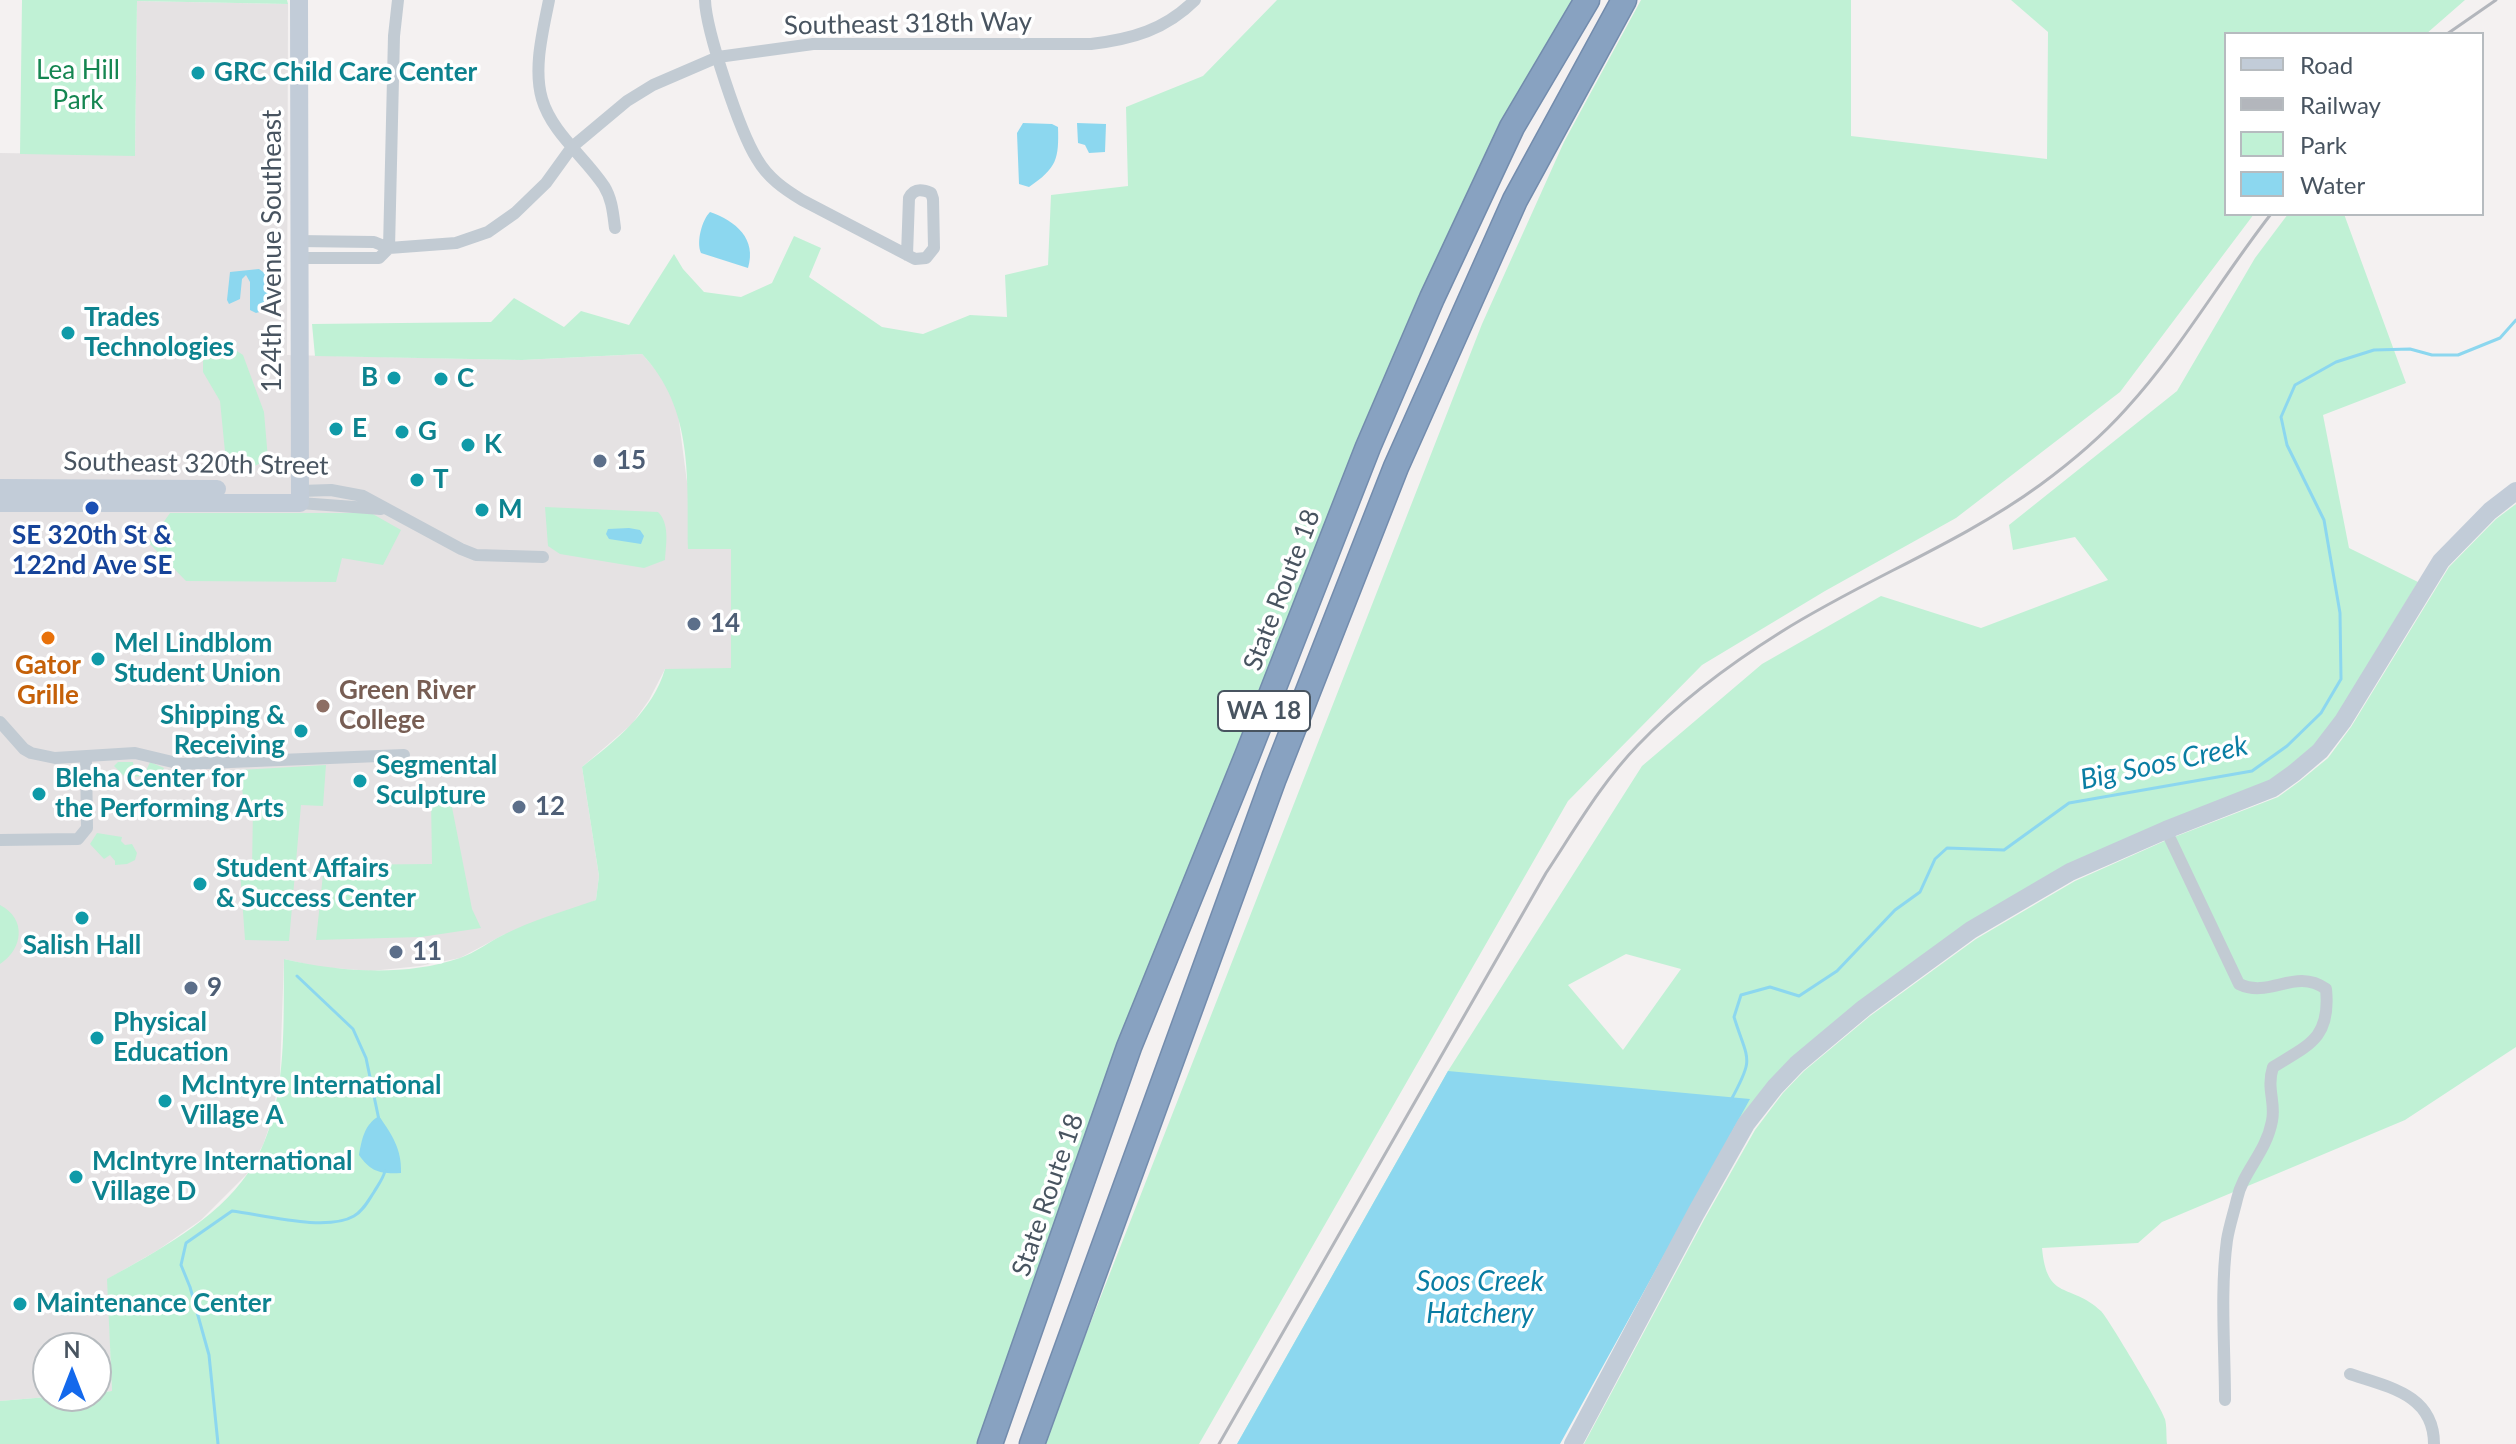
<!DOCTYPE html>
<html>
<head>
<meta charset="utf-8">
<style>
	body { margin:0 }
	#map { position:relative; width:2516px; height:1444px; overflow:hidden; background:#f4f1f1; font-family:Lato,sans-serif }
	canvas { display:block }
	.legend { position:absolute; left:2224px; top:32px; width:260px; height:184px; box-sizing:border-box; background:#fff; border:2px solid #b6bbbf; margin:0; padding:10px 14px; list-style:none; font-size:24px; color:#485460 }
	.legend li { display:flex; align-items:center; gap:16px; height:40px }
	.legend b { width:40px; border:2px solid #b6bbbf }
	.north { position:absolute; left:32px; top:1332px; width:80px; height:80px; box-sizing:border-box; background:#fff; border:2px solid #b6bbbf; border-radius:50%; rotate:0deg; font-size:22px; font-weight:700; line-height:32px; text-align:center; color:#485460 }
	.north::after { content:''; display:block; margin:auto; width:28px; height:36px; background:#1469ec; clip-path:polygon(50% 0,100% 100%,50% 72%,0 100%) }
</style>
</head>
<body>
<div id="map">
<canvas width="2516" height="1444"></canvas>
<ul class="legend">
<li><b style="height:10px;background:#c2ccd8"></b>Road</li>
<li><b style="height:10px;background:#b3b6bc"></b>Railway</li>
<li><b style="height:22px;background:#c0f1d5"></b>Park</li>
<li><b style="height:22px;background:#8cd7ef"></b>Water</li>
</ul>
<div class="north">N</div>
</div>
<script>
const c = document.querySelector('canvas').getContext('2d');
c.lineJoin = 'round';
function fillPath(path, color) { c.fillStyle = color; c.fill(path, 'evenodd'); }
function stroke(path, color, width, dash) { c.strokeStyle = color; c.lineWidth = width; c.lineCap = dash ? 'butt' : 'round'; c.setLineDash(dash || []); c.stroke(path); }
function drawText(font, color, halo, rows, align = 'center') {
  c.font = font + ' Lato,sans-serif'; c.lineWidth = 7; c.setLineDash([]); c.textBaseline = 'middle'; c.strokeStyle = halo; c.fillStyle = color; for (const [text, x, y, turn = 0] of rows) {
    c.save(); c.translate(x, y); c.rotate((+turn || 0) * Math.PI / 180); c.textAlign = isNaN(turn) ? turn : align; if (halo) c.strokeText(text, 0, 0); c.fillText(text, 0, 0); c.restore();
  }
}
fillPath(new Path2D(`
	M137,1L288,4L287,355L522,360L642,354L657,371L670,390L678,414L687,482L731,549V669H665L649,700L632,724L582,767L599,876L596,900L518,936L505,934L460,958L420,966L371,971L319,967L284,959L280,1074L271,1122L263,1145L246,1175L201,1220L158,1250L108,1279L112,1391L96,1393V1348H48V1396H59L0,1401V153L135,155Z`), '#e5e2e3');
fillPath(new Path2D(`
	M22,0H287L288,4L137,1L135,156L20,154Z
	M1277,0H1574L1267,671L981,1444H0V1401L59,1396H96V1393L112,1391L107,1279C157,1251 215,1221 248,1173C289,1112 283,1029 284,959C340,972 404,977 460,958C475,953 489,942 503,935C532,920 565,911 596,900L599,876L582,767C615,741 653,711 665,669L731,668V549H688C687,479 694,409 642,354L522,360L315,356L312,324L491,322L514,298L564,327L581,311L629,325L674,254L683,269L704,292L741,297L772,283L794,236L821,248L809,277L882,327L923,334L970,315L1007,317L1005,275L1048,265L1051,195L1128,186L1126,107L1203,76Z
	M1641,0H1851V136L2047,159L2048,32L2011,0H2465L2426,34H2226V214H2254L2120,392L1956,518L1825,591L1702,665L1568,801L1199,1444H1043L1482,324L1564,142Z
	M2288,214H2344L2406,383L2323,415L2349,548L2418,582L2336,717L2315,746L2270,782L1966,924L1740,1120L1237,1444L1448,1071L1642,766L1762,664L1881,596L1981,628L2108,580L2075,537L2013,550L2009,525L2177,391L2255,258ZM1626,954L1681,969L1623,1050L1568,985Z
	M228,345L243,355L264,412L268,459L253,467L226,462L220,401L203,372V355Z
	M2516,504V1047L2405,1120L2162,1222L2138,1243L2042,1248C2047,1302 2070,1282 2101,1311C2108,1318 2163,1410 2165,1419C2167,1427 2166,1436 2167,1444H1584L1705,1218L1755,1130L1783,1093L1804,1071L1870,1016L1976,939L2075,881L2169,839L2278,797L2300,781L2328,758L2351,727L2449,567L2496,519Z
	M545,507L658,512C670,524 666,544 665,560L644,568L560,554L548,546Z
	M170,513H371L401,530L383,565L342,558L336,582L186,581L149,543Z
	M118,762H133L134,770L138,773L146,771L150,762L164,768L158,780L146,785L141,776L134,777L130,782L114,766Z
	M326,765L323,806L301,805L289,941L245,940L240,870H252L253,806L244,805L240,770Z
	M450,797L472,909L481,928L421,937L316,940L324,865L432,864L431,798Z
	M97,833L122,837L121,841L125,845L132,844L137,853L135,860L127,864L115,865V861L110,855L104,859L90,844Z
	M0,905C27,919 23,949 0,964Z`), '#c0f1d5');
fillPath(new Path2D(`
	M1023,123L1052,124L1058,127C1059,159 1057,168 1029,187L1019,184L1017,133Z
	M1077,123L1106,124L1105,152L1089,153L1085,145L1078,143Z
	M710,212C736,221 757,239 748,268L701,253C696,242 702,220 710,212Z
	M259,269L267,275L268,304L266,310L256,313L250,310V282L246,275L242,279L240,299L229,304L227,300L230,272Z
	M629,528L640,530L644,536L641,544L609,539L606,534L608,529Z
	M1448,1071L1750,1099L1560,1444H1237Z
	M379,1116C392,1135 402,1149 401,1173C380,1174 371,1172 359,1155C362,1139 364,1125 379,1116Z`), '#8cd7ef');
stroke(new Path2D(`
	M297,976L353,1029L366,1058L379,1120
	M1731,1100C1755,1056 1748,1062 1734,1017L1741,995L1770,987L1799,996L1837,971L1895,910L1920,892L1935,859L1947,848L2004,850L2069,803L2252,771L2287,746L2321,713L2341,679L2340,613L2324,520L2287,445L2281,417L2295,385L2336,362L2374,350L2410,349L2432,355H2458L2500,338L2516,320
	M218,1444L209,1355L190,1287L181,1265L186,1243L232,1211C264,1215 327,1232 354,1216C363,1211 368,1201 374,1192C378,1185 383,1179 385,1171`), '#8cd7ef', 3);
const highway = new Path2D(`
	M990,1444L1129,1047L1247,756L1368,447L1432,298L1512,127L1587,0
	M1032,1444L1274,778L1396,467L1515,200L1624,0`);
stroke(highway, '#738cad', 27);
stroke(new Path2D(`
	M549,0C543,31 533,68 542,99C552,133 585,157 604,186C612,199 613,213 615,228
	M705,0C706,31 740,132 757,159C768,178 784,189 802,200L915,259L926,258L934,248L933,199L931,193C922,189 914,188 909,198L907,255
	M298,241L374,242L389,248L456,243L488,232L515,213L546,183L572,147L627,101L653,85L718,57L813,44H1091C1132,39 1165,30 1195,0
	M389,248L394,36L398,0
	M298,258H379L389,248
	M300,491L331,490L363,496L461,549L476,555L543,557
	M300,503L381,509
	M0,722L24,749L31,753L55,758L135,753L181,764L404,755
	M2166,830L2239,984C2270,999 2295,967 2326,989C2331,1038 2309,1045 2273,1067C2266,1089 2276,1102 2272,1121C2266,1153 2243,1171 2237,1199C2234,1212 2229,1227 2227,1240C2220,1291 2225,1349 2225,1400
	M0,840L78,839L87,828L86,757
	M2350,1374C2389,1387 2434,1395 2434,1444`), '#c2cbd3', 12);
stroke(new Path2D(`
	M0,488L217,489
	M0,503H300L299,0
	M1573,1444L1696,1213L1746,1124L1775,1087L1797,1064L1864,1008L1971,930L2070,872L2166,830L2273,788L2294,773L2320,751L2343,721L2441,561L2490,511L2516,491`), '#c2ccd8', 18);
stroke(highway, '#88a2c1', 24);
stroke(new Path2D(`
	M2447,34L2496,0
	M1219,1444L1546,873C1575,829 1602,782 1638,745C1680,701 1730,664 1781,632C1865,579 1959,544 2040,485C2070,463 2101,437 2126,409C2181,349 2221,278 2271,214`), '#b3b6bc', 3);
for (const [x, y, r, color] of [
	[198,73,8,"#0f9aa8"],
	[68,333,8,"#0f9aa8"],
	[394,378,8,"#0f9aa8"],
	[441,379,8,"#0f9aa8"],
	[336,429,8,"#0f9aa8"],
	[402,432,8,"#0f9aa8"],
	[468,445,8,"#0f9aa8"],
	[600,461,8,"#5c6f8a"],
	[417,480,8,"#0f9aa8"],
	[92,508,8,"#1a4fb4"],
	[482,510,8,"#0f9aa8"],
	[694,624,8,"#5c6f8a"],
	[48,638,8,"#e8710a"],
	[98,659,8,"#0f9aa8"],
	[323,706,8,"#8d6e63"],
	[301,731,8,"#0f9aa8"],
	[360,781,8,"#0f9aa8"],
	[39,794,8,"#0f9aa8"],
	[519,807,8,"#5c6f8a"],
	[200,884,8,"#0f9aa8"],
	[82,918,8,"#0f9aa8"],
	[396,952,8,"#5c6f8a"],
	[191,988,8,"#5c6f8a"],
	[97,1038,8,"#0f9aa8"],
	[165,1101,8,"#0f9aa8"],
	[76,1177,8,"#0f9aa8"],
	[20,1304,8,"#0f9aa8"]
]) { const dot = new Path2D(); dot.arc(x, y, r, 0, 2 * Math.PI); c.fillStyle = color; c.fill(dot); stroke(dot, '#fff', 3); }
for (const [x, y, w] of [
	[1264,711,92]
]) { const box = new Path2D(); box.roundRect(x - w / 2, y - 20, w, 40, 6); c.fillStyle = '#fff'; c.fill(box); stroke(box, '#485460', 2); }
drawText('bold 24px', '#485460', null, [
	["WA 18",1264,711]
]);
drawText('26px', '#485460', '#fff', [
	["Southeast 318th Way",908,24,-1],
	["124th Avenue Southeast",273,251,-90],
	["Southeast 320th Street",196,464,1],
	["State Route 18",1282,590,-69],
	["State Route 18",1048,1195,-71]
]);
drawText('26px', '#158651', '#fff', [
	["Lea Hill",78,71],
	["Park",78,101]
]);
drawText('bold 26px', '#0d838f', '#fff', [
	["GRC Child Care Center",214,73],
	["Trades",84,318],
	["Technologies",84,348],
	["B",378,378,"right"],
	["C",457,379],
	["E",352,429],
	["G",418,432],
	["K",484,445],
	["T",433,480],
	["M",498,510],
	["Mel Lindblom",114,644],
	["Student Union",114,674],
	["Shipping &",285,716,"right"],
	["Receiving",285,746,"right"],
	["Segmental",376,766],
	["Sculpture",376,796],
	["Bleha Center for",55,779],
	["the Performing Arts",55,809],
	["Student Affairs",216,869],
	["& Success Center",216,899],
	["Salish Hall",82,946,"center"],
	["Physical",113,1023],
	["Education",113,1053],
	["McIntyre International",181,1086],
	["Village A",181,1116],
	["McIntyre International",92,1162],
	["Village D",92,1192],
	["Maintenance Center",36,1304]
], 'left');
drawText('bold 26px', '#4e5e75', '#fff', [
	["15",616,461],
	["14",710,624],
	["12",535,807],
	["11",412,952],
	["9",207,988]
], 'left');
drawText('bold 26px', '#164399', '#fff', [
	["SE 320th St &",92,536],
	["122nd Ave SE",92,566]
]);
drawText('bold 26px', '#c56008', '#fff', [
	["Gator",48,666],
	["Grille",48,696]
]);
drawText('bold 26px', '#785e54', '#fff', [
	["Green River",339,691],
	["College",339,721]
], 'left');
drawText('italic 28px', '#097da3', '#fff', [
	["Big Soos Creek",2164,763,-12],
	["Soos Creek",1480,1282],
	["Hatchery",1480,1314]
]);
</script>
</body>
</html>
